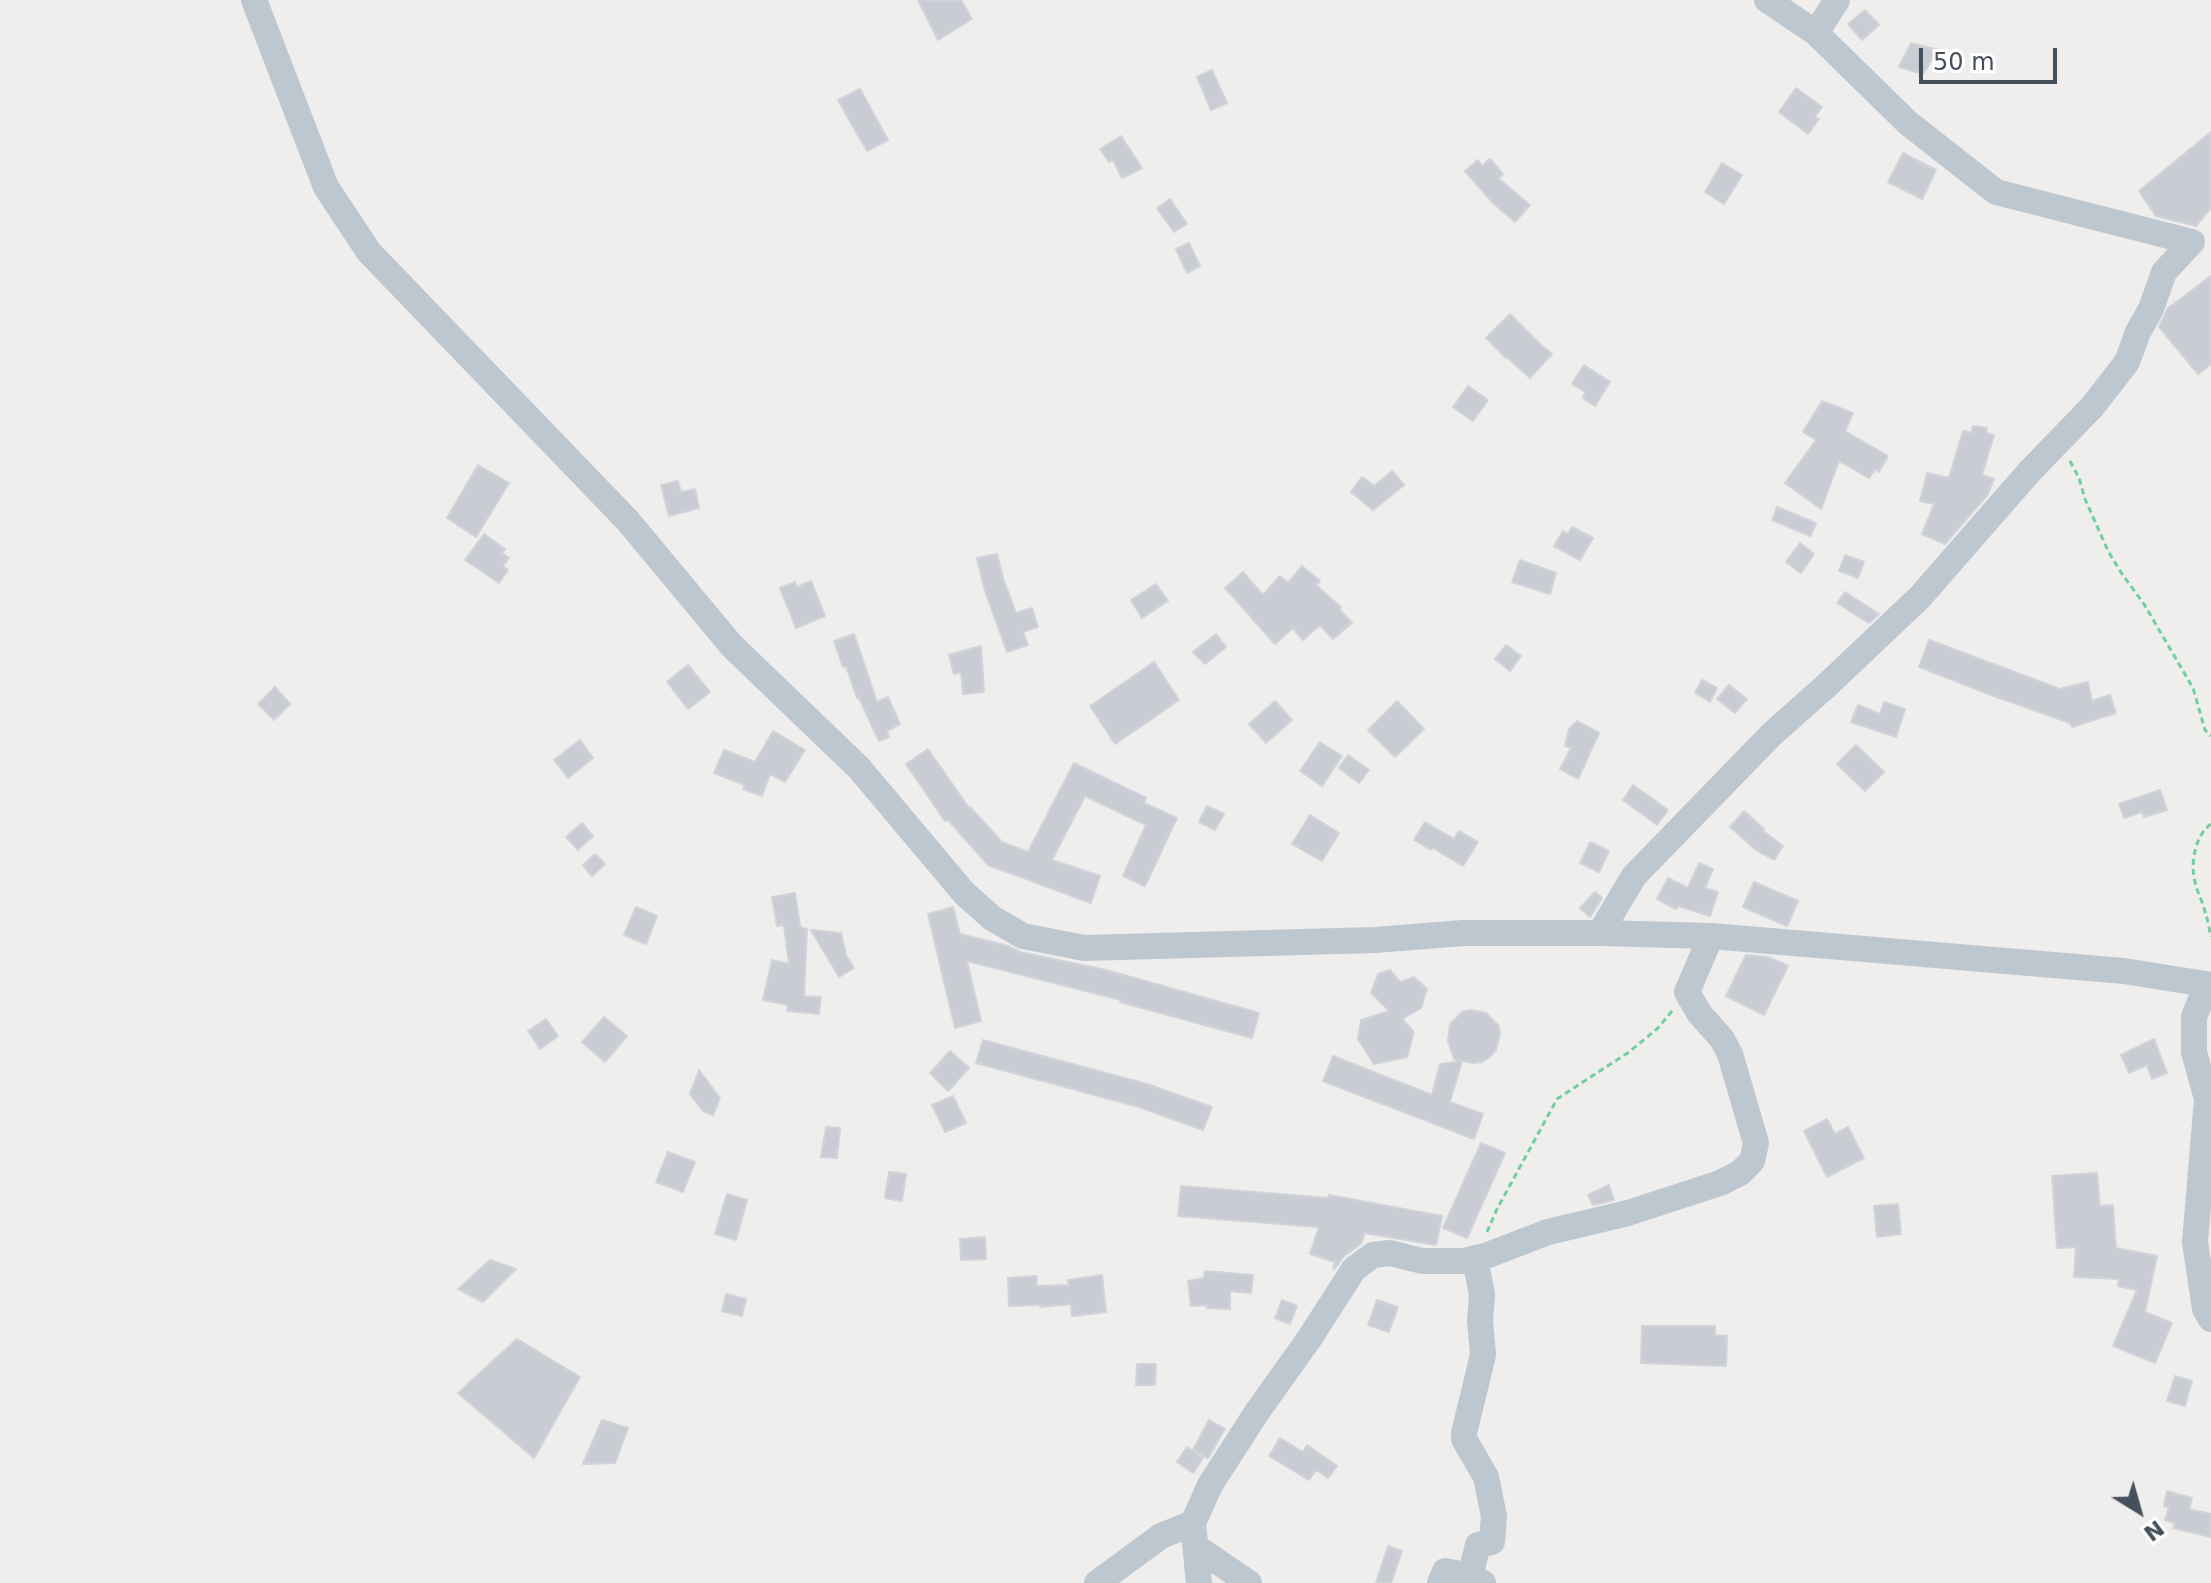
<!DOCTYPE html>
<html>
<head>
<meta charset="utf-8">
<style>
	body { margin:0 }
	#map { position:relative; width:2211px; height:1583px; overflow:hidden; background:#f0eded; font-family:"DejaVu Sans",sans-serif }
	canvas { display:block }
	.north { position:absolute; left:2099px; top:1471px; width:80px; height:80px; -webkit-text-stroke:6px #fff; paint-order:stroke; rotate:143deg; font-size:22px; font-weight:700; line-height:32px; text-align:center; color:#45505b }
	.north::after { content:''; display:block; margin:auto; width:28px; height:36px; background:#45505b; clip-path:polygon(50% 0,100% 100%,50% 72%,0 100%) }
	.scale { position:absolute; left:1919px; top:48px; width:138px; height:36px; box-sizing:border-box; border:4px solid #45505b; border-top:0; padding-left:10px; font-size:24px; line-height:28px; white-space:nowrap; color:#45505b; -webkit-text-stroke:6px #fff; paint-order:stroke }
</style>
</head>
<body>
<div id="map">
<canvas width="2211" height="1583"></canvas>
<div class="north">N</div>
<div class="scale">50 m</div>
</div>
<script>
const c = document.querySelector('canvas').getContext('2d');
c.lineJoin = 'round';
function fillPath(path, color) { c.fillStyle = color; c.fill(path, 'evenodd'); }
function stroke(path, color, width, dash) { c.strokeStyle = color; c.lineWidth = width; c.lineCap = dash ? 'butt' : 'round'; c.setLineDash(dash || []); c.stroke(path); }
const building = new Path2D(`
	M918,0H961L972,19L938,40Z
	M1865,10L1879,25L1862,40L1848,24Z
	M1911,43L1938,50L1923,74L1899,67Z
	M1212,70L1227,103L1211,110L1197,77Z
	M1796,88L1822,107L1815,117L1819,119L1808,134L1779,112Z
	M860,89L888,140L867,151L838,100Z
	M2211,132V208L2196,226L2156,216L2139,191Z
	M1121,136L1142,168L1122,178L1113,160L1109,162L1100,149Z
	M1903,153L1936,170L1922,199L1888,182Z
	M1490,159L1503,174L1498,178L1530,205L1515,222L1493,203L1465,171L1478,160L1482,166Z
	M1722,163L1742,175L1724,204L1705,192Z
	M1170,199L1187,224L1174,232L1157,208Z
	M1189,243L1200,266L1187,273L1176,249Z
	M2211,276V364L2198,374L2159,327L2168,308Z
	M1510,314L1540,344L1552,354L1530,378L1507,357L1506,358L1486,338Z
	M1584,365L1610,382L1595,406L1583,398L1585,392L1572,384Z
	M1468,386L1488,400L1473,421L1453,407Z
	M1822,401L1853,413L1845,431L1888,456L1879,472L1875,469L1869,478L1839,461L1821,509L1785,483L1816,440L1803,432Z
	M1973,426L1987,428L1986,433L1994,435L1982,475L1994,479L1988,494L1945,544L1922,534L1934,504L1920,501L1927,473L1949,478L1963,431L1971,433Z
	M478,465L509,483L476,537L447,518Z
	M1392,471L1404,485L1373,510L1351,492L1362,477L1374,486Z
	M678,481L681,492L695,489L699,508L669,516L661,485Z
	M1777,507L1816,523L1811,535L1810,536L1772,520Z
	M1572,527L1593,538L1580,560L1554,546L1563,531L1568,534Z
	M484,534L505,549L502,553L509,558L503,566L508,570L499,583L465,560Z
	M1800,543L1814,554L1801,573L1786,562Z
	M997,554L1003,578L1016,613L1032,608L1038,627L1023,632L1028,645L1007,652L984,588L977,558Z
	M1845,555L1864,562L1858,578L1839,571Z
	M1520,560L1556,573L1550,594L1512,582Z
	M1302,566L1320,581L1316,585L1341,607L1339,609L1352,623L1333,639L1320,625L1303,640L1293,628L1275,644L1225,588L1243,572L1263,595L1280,576L1288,583Z
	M811,581L825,616L796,628L780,588L795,582L797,587Z
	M1156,584L1168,601L1142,618L1131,600Z
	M1845,592L1879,614L1869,623L1837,603Z
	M854,634L877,702L888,697L900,724L887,731L889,737L879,741L859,698H857L846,666L843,667L834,641Z
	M1216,634L1226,647L1205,664L1193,652Z
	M1929,640L2060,689L2088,682L2092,701L2110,695L2116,713L2072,727L2070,723L1994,696L1919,667Z
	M1506,645L1521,656L1510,671L1495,659Z
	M981,646L984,692L963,694L961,672L954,674L949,655Z
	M1154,662L1179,700L1115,744L1090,706Z
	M688,665L710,692L688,709L667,682Z
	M1702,680L1717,688L1710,702L1695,693Z
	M1729,685L1747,699L1735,713L1717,699Z
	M275,687L290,704L274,720L258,704Z
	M1275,701L1292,720L1266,743L1249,724Z
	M1397,701L1424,729L1395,757L1368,730Z
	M1884,702L1905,709L1896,737L1851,722L1858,705L1880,714Z
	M1577,721L1599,733L1578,779L1560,769L1571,748L1565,746L1569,729Z
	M773,731L805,750L785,782L770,774L762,796L743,789L745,785L714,773L724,750L755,762Z
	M580,740L593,758L568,778L554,760Z
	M1320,742L1342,756L1322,786L1300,771Z
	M1856,745L1884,772L1865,791L1837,764Z
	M928,749L969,808L970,807L1002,842L1028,852L1074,763L1146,798L1144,803L1177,818L1145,886L1123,876L1146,825L1085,796L1052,860L1100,876L1091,903L988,865L948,820L945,821L906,764Z
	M1348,755L1369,770L1359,783L1339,768Z
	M1633,785L1668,810L1657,825L1623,800Z
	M2160,790L2167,810L2144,817L2142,812L2124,818L2119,804Z
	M1207,806L1224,814L1215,830L1199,822Z
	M1744,811L1764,829L1762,830L1783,846L1774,860L1756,850L1730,827Z
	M1310,815L1339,833L1322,861L1292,844Z
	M1425,822L1454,839L1459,831L1478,842L1463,866L1433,848L1431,850L1414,840Z
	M582,823L593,836L578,850L566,837Z
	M1590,842L1609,851L1599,872L1580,863Z
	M595,854L605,864L592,876L583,865Z
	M1699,863L1713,869L1705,888L1718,892L1710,916L1678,906L1676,909L1657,899L1668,878L1688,888Z
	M1754,882L1798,901L1787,926L1743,907Z
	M1595,892L1602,898L1590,917L1580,908Z
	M795,893L800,926L802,928L807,929L804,996L821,997L819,1014L787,1011L788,1005L763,1000L772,960L789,964L784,925L777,926L772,897Z
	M636,907L657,916L646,944L624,935Z
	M953,907L960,934L1008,946L1020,952L1106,970L1259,1013L1252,1038L1120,1002L1121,1000L967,961L981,1021L955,1028L928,914Z
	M811,930L841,933L846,955L854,968L839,977Z
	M1746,955L1768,957L1788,966L1764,1015L1726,996Z
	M1390,970L1400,982L1414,977L1427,989L1421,1008L1402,1019L1414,1032L1407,1057L1374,1064L1358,1039L1361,1020L1389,1011L1371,993L1378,974Z
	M1470,1010L1486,1013L1498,1025L1500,1033L1496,1050L1490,1057L1482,1062L1473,1063L1454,1059L1448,1041L1450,1024L1462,1012Z
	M604,1017L627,1036L605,1062L582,1042Z
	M546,1019L558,1036L540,1049L528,1031Z
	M2154,1039L2167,1073L2152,1079L2147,1065L2129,1073L2121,1055Z
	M983,1040L1147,1084L1212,1107L1203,1130L1139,1107L976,1063Z
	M950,1051L969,1068L948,1091L930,1073Z
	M1333,1056L1432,1095L1440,1064L1462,1061L1450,1102L1483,1114L1474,1139L1323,1081Z
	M699,1070L720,1098L713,1115L703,1111L690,1094Z
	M953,1096L966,1123L945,1132L932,1105Z
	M1827,1119L1835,1134L1848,1127L1864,1158L1827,1177L1804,1131Z
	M826,1127L840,1128L837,1158L821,1157Z
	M1481,1143L1505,1153L1467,1238L1443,1228Z
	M668,1152L695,1162L683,1192L656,1182Z
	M889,1172L906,1174L902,1201L885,1198Z
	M2097,1173L2100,1206L2113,1205L2116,1248L2157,1256L2145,1312L2172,1323L2155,1363L2113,1346L2137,1290L2118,1286L2119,1279L2074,1277L2076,1247L2057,1248L2052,1176Z
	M1609,1185L1614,1200L1593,1205L1588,1195Z
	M1181,1186L1328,1198L1329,1195L1442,1216L1436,1245L1365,1233L1361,1244L1344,1256L1335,1269L1333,1268L1335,1262L1310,1254L1319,1227L1178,1216Z
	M727,1194L747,1200L736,1240L715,1234Z
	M1898,1204L1901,1234L1877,1237L1874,1206Z
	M985,1237L986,1259L961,1260L960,1239Z
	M490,1260L516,1269L483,1302L458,1289Z
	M1205,1271L1253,1275L1251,1293L1230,1291V1309L1207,1308V1305L1191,1306L1188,1281L1204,1278Z
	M1102,1275L1106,1312L1072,1316L1071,1304L1040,1307V1305L1009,1306L1008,1278L1036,1276L1037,1286L1069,1285L1068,1280Z
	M726,1294L746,1299L742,1316L722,1311Z
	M1282,1300L1297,1306L1290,1324L1275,1318Z
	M1377,1300L1398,1307L1389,1332L1368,1325Z
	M1642,1326H1715V1335L1727,1336L1726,1366L1641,1363Z
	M517,1339L580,1377L534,1458L458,1393Z
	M1137,1364H1156L1155,1385H1136Z
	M2175,1376L2192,1381L2185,1406L2167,1401Z
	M602,1420L628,1428L615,1463L583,1464Z
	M1209,1420L1225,1429L1208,1458L1193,1450Z
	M1280,1438L1303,1452L1307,1445L1337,1466L1328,1478L1316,1470L1309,1480L1269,1456Z
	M1187,1447L1203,1458L1193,1473L1177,1462Z
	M2167,1491L2192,1498L2189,1509L2211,1514V1537L2173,1528L2175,1523L2165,1520L2169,1507L2164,1506Z
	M1388,1546L1402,1551L1391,1583H1376Z`);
fillPath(building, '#c9ccd2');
stroke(building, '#d0d3d9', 2);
stroke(new Path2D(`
	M2070,461L2079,478L2085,499L2108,551L2122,574L2144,604L2193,688L2205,730L2211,736
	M2211,824C2195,835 2190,864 2195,882C2197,892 2203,902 2205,912C2208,920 2209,929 2211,937
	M1487,1232L1497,1209L1557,1099L1629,1052L1658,1028L1672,1011`), '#70cfa1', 3, [6, 4]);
stroke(new Path2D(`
	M254,0L326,187L369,252L628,521L732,646L859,768L964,893L992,918L1023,936L1084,948L1375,940L1463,933H1600L1711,936L2124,971L2211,985
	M1816,33L1837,0
	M1600,933L1634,876L1772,734L1825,687L1920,597L2030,471L2092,407L2127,362L2138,332L2151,309L2164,272L2192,242L1996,192L1908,123L1816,33L1767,0
	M2207,984L2194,1017V1052L2207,1099L2195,1242L2205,1309L2211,1319
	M1475,1258L1482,1295L1480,1321L1483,1355L1464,1433V1439L1486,1477L1494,1516L1492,1542L1478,1545L1470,1576L1483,1583
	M1196,1547L1249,1583
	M1097,1583L1161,1536L1193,1523
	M1199,1583L1193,1523L1210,1485L1257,1412L1309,1339L1354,1269L1373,1255L1390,1253L1422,1261H1464L1488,1255L1548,1232L1628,1213L1720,1183L1740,1173L1752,1161L1756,1143L1730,1054L1722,1039L1699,1013L1687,992L1711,936
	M1440,1583L1445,1571L1470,1576`), '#bdc7d0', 26);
</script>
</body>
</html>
